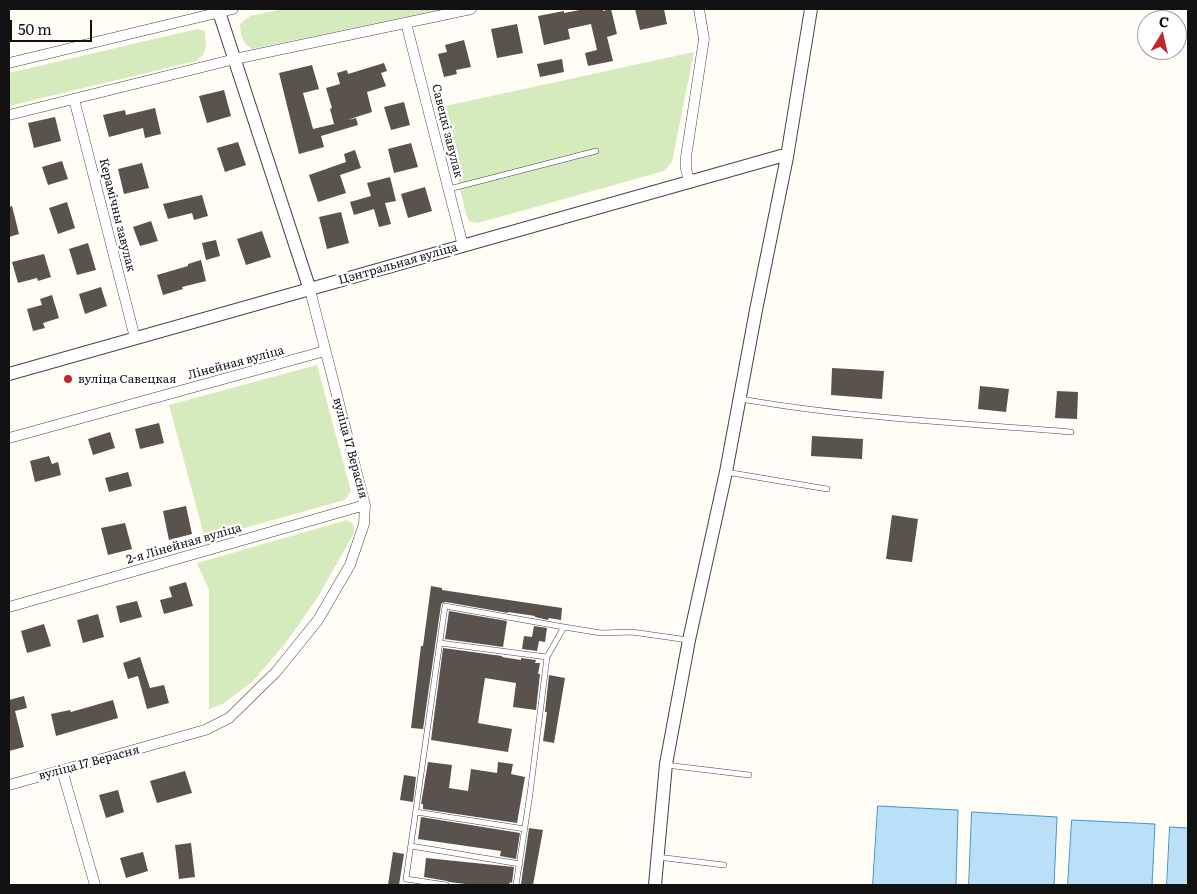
<!DOCTYPE html>
<html>
<head>
<meta charset="utf-8">
<style>
	body { margin:0 }
	#map { position:relative; width:1197px; height:894px; overflow:hidden; background:#fffdf5; font-family:Literata,serif }
	canvas { display:block }
	.frame { position:absolute; inset:0; border:10px solid #111; pointer-events:none }
	.north { position:absolute; left:1137px; top:10px; width:50px; height:50px; box-sizing:border-box; background:#fff; border:1px solid #a0a0a0; border-radius:50%; rotate:9deg; font-size:14px; font-weight:700; line-height:20px; text-align:center; color:#111 }
	.north::after { content:''; display:block; margin:auto; width:18px; height:22px; background:#c4262e; clip-path:polygon(50% 0,100% 100%,50% 72%,0 100%) }
	.scale { position:absolute; left:10px; top:20px; width:82px; height:22px; box-sizing:border-box; border:2px solid #111; border-top:0; padding-left:6px; font-size:15px; line-height:18px; white-space:nowrap; color:#111; -webkit-text-stroke:4px #fff; paint-order:stroke }
</style>
</head>
<body>
<div id="map">
<canvas width="1197" height="894"></canvas>
<div class="frame"></div>
<div class="north">С</div>
<div class="scale">50 m</div>
</div>
<script>
const c = document.querySelector('canvas').getContext('2d');
c.lineJoin = 'round';
function fillPath(path, color) { c.fillStyle = color; c.fill(path, 'evenodd'); }
function stroke(path, color, width, dash) { c.strokeStyle = color; c.lineWidth = width; c.lineCap = dash ? 'butt' : 'round'; c.setLineDash(dash || []); c.stroke(path); }
function drawText(font, color, halo, rows, align = 'center') {
  c.font = font + ' Literata,serif'; c.lineWidth = 5; c.setLineDash([]); c.textBaseline = 'middle'; c.strokeStyle = halo; c.fillStyle = color; for (const [text, x, y, turn = 0] of rows) {
    c.save(); c.translate(x, y); c.rotate((+turn || 0) * Math.PI / 180); c.textAlign = isNaN(turn) ? turn : align; if (halo) c.strokeText(text, 0, 0); c.fillText(text, 0, 0); c.restore();
  }
}
fillPath(new Path2D(`
	M283,9H443L252,49C241,41 241,36 240,24L250,16Z
	M197,29L205,31L206,44L204,54L196,61L9,106V73Z
	M694,52L672,162L664,171L478,223L469,221L466,214L441,107Z
	M317,365L351,491L345,500L205,539L169,405Z
	M347,520L354,525V533L318,597L285,644L252,682L223,704L209,709V590L197,563Z`), '#d5ebbd');
const water = new Path2D(`
	M878,806L958,810L956,885H873Z
	M972,812L1057,817L1054,885H969Z
	M1072,820L1155,824L1152,885H1068Z
	M1170,827L1188,828V885H1167Z`);
fillPath(water, '#b9e0f7');
stroke(water, '#3f96cf', 1);
fillPath(new Path2D(`
	M585,9H603V11L611,9L617,34L607,37L613,61L588,66L585,53L597,50L591,24L568,29L570,39L544,45L538,16L564,11V13Z
	M635,9H664L667,24L640,30Z
	M517,24L523,53L497,58L491,29Z
	M464,40L471,67L456,70L457,74L444,77L438,54L447,52L445,45Z
	M562,59L564,72L540,77L537,64Z
	M384,63L387,71L381,73L386,86L367,92L372,112L347,120L356,118L358,125L321,136L324,147L299,154L279,73L312,65L319,89L303,93L313,129L334,124L330,109L332,108L326,88L340,84L337,73L347,70L348,74Z
	M224,90L231,116L207,123L199,96Z
	M404,102L410,125L391,130L384,107Z
	M155,108L161,134L145,138L143,128L109,137L103,115L125,110L126,115Z
	M55,117L61,141L34,148L28,123Z
	M238,142L246,165L225,172L217,148Z
	M411,143L418,167L394,173L388,149Z
	M355,150L361,168L340,175L346,193L318,202L309,175L346,162L344,154Z
	M62,161L68,179L48,185L42,167Z
	M142,163L149,188L124,194L118,169Z
	M390,177L396,201L385,203L391,224L379,227L374,209L354,215L350,202L371,196L367,183Z
	M425,187L432,211L408,218L401,194Z
	M202,195L208,216L194,220L192,213L168,219L163,204Z
	M67,202L75,228L58,234L49,208Z
	M12,206L19,234L9,237V207Z
	M341,212L349,243L327,249L319,217Z
	M151,221L158,241L140,246L133,227Z
	M262,231L271,257L246,265L237,239Z
	M216,240L220,256L206,260L202,243Z
	M88,243L96,270L77,275L69,249Z
	M44,254L51,277L38,281L37,278L18,283L12,262Z
	M201,260L206,281L182,287L183,289L163,295L157,275L188,266V264Z
	M101,287L107,306L85,314L79,294Z
	M52,295L59,318L43,323L45,328L33,331L27,309L42,305L40,299Z
	M832,368L884,371L882,399L831,395Z
	M980,386L1009,389L1006,412L978,409Z
	M1057,391L1078,392L1077,419L1055,418Z
	M159,423L164,443L140,449L135,429Z
	M110,432L115,448L93,455L88,439Z
	M812,436L863,439L862,459L811,456Z
	M49,456L52,464L58,462L61,475L35,482L30,461Z
	M128,472L132,486L109,492L105,478Z
	M186,506L192,534L169,540L163,511Z
	M892,515L918,519L912,562L886,559Z
	M125,523L132,549L108,555L101,528Z
	M186,582L193,606L164,614L160,600L172,597L169,587Z
	M431,586L442,588V590L562,608L561,620L549,618L548,620L535,617V616L508,612V613L446,602L442,603L441,605L423,729L411,728L421,646H423Z
	M137,601L142,617L120,623L116,606Z
	M449,611L507,621L503,647L445,639Z
	M98,614L104,637L83,643L77,620Z
	M44,624L51,646L27,653L21,631Z
	M534,626L547,628L545,642L539,641L537,651L522,649L524,636L532,637Z
	M443,648L502,656V657L521,660V658L536,660L535,663H540L538,674H540L536,710L513,707L516,683L485,678L478,723L512,729L508,752L431,740Z
	M140,657L150,688L164,685L169,703L147,709L138,676L128,679L123,663Z
	M549,675L565,678L554,743L543,741L547,712H545Z
	M24,696L27,708L15,711L24,747L9,751V700Z
	M113,700L118,718L56,736L51,714L70,710L71,712Z
	M428,762L452,765L449,788L468,791L471,769L497,773L498,762L513,764L511,774L525,777L517,823L423,809V804H421Z
	M185,771L192,793L157,803L150,781Z
	M404,775L416,777L413,802L400,800Z
	M118,790L124,812L106,818L99,795Z
	M421,817L520,833L516,859L500,856L501,851L418,839Z
	M529,828L543,830L533,885L521,884Z
	M191,843L195,877L179,879L175,845Z
	M143,852L148,871L126,878L120,858Z
	M393,852L404,854L399,885H388Z
	M426,858L514,867L512,883L510,882L509,885H474L449,882L447,881L424,877Z`), '#5a524d');
const service = new Path2D(`
	M449,189L596,151
	M741,399C849,418 961,423 1071,432
	M726,472L827,489
	M440,643L547,657L564,627
	M666,765L749,775
	M416,812L525,829
	M411,846L520,864
	M657,857L724,865
	M446,885L406,879L445,606L564,627L601,633L632,632L688,640
	M516,885L530,794L547,657`);
const minor = new Path2D(`
	M406,23L463,246
	M9,63L233,9
	M74,99L135,338
	M9,115L235,59L471,9
	M689,181L686,169V157L704,39L699,9
	M9,438L325,351
	M9,607L365,505
	M62,770L95,885
	M9,785L205,730L229,718L276,672L318,620L350,565L364,524L365,505L310,290`);
const tertiary = new Path2D(`
	M218,9L219,12L310,290
	M9,374L781,156L787,157
	M655,885L666,764L689,640L726,472L756,310L787,157L811,9`);
stroke(service, '#444', 6);
stroke(minor, '#444', 11);
stroke(tertiary, '#444', 14);
stroke(service, '#fff', 5);
stroke(minor, '#fff', 10);
stroke(tertiary, '#fff', 12);
for (const [x, y, r, color] of [
	[68,379,5,"#c4262e"]
]) { const dot = new Path2D(); dot.arc(x, y, r, 0, 2 * Math.PI); c.fillStyle = color; c.fill(dot); stroke(dot, '#fff', 2); }
drawText('12px', '#111', '#fff', [
	["Савецкі завулак",447,131,76],
	["Керамічны завулак",117,215,76],
	["Цэнтральная вуліца",398,264,-16],
	["Лінейная вуліца",236,363,-15],
	["вуліца 17 Верасня",350,448,75],
	["2-я Лінейная вуліца",184,544,-16],
	["вуліца 17 Верасня",89,763,-15]
]);
drawText('12px', '#111', '#fff', [
	["вуліца Савецкая",78,379]
], 'left');
</script>
</body>
</html>
